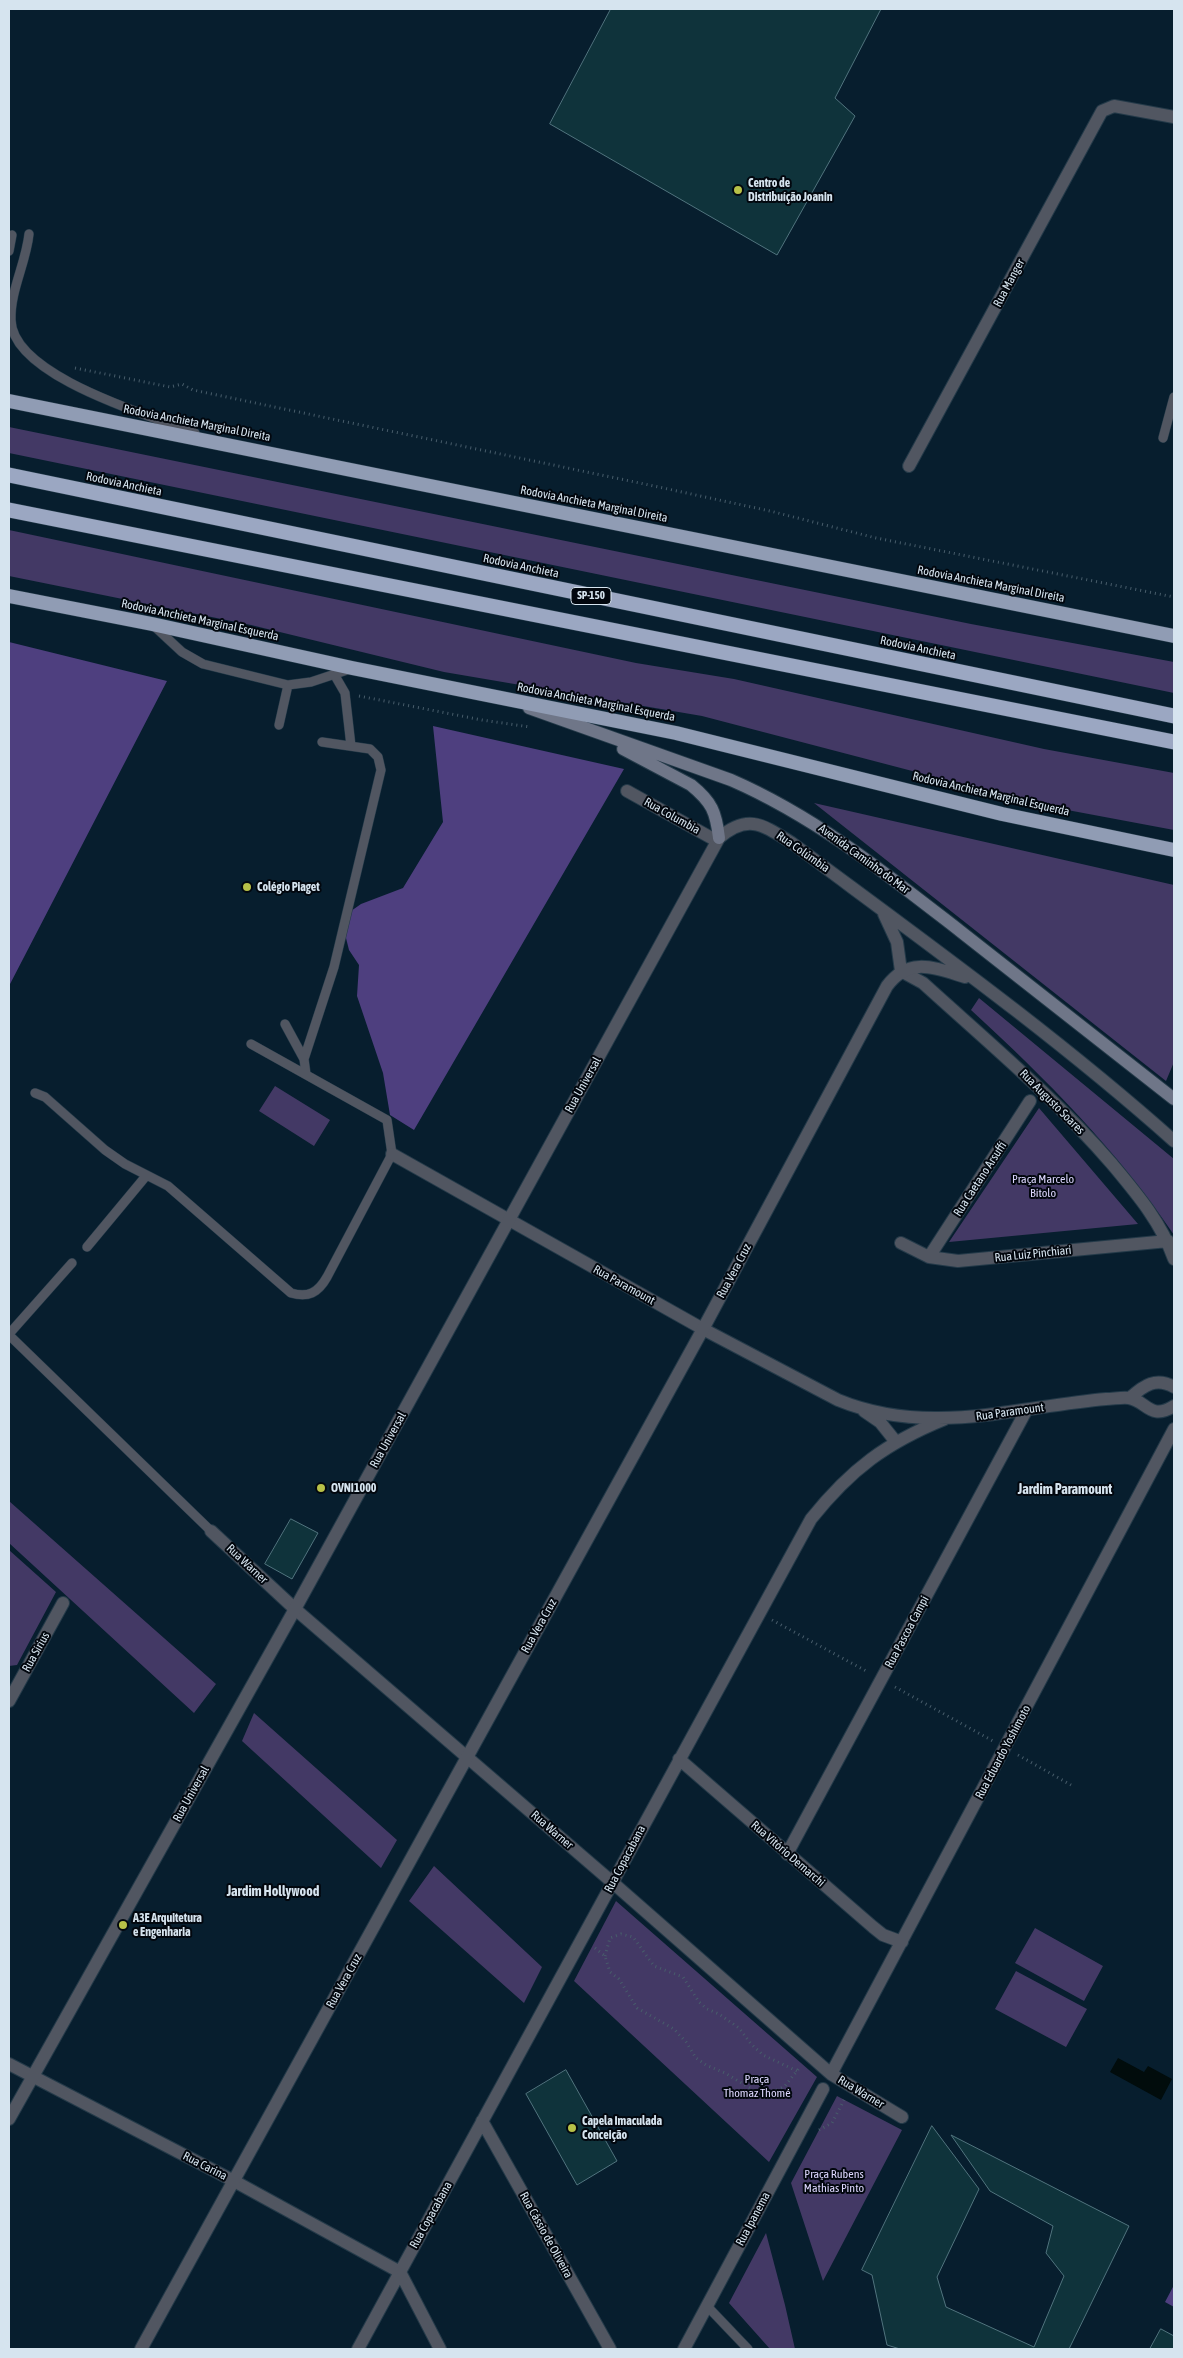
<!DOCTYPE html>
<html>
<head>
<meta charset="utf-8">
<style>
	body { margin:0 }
	#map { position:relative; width:1183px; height:2358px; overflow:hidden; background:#071e2e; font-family:"Asap Condensed",sans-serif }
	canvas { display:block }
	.frame { position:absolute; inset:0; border:10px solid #d6e4ef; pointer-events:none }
</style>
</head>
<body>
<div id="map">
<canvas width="1183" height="2358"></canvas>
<div class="frame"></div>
</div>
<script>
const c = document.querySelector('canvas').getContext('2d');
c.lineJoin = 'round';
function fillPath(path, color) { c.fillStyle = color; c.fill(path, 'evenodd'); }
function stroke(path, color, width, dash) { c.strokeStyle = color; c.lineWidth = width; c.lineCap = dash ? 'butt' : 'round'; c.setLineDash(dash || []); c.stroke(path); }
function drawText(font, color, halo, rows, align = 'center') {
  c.font = font + ' "Asap Condensed",sans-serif'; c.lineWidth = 4; c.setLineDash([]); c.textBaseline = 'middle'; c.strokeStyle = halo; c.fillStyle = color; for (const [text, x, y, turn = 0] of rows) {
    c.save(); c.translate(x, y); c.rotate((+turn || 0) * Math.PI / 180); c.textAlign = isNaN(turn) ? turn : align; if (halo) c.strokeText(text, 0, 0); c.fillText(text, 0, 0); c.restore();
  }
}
fillPath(new Path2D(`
	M9,427L971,624L1174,662V693L9,453Z
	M9,530L636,663L734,679L1044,749L1174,773V830L1046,806L702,716L444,672L251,625L9,576Z
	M814,803L1174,885V1062L1166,1081Z
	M979,998L1174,1159V1235C1117,1150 1046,1079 971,1010Z
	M275,1086L330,1120L314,1146L259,1111Z
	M1039,1108L1138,1224L949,1242Z
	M9,1501L216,1684L194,1713L9,1543Z
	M9,1550L56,1592L17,1665L9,1666Z
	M254,1713L397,1840L381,1868L242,1741Z
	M434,1866L542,1967L524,2003L409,1901Z
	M616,1901L817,2077L769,2162L574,1981Z
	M1035,1928L1103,1966L1084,2001L1015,1963Z
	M1016,1971L1087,2009L1066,2047L995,2009Z
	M837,2096L902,2130L823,2281L791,2183Z
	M766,2233L785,2305L795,2349H770L729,2303Z`), '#433965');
fillPath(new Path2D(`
	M9,642L167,681L9,986Z
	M433,726L624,769L414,1130L390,1115L383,1073L357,996L359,965L349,950L341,918L361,904L403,888L443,822Z
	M1174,2285V2307L1165,2302Z`), '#4e3f7f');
fillPath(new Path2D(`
	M1118,2058L1144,2072L1148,2066L1172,2079L1161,2100L1110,2072Z`), '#010c0c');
const building = new Path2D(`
	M611,9H881L835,98L855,116L777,255L550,124Z
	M291,1519L318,1533L292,1579L265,1564Z
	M566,2070L617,2161L577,2185L526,2094Z
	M932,2126L979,2189L937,2277L946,2307L1034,2347L1064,2276L1046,2253L1053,2226L990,2191L951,2135L1129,2226L1069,2349H900L887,2345L872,2275L862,2270Z
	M1161,2329L1174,2336V2349H1150Z`);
fillPath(building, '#0f333b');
stroke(building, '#51747e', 1);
const service = new Path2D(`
	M29,234C26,263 10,291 11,320C12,376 151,416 195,433
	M9,251L12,235
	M1163,438L1174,397
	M154,626L182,652L203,664L288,685L311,682L350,669
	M334,674L345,693L351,746
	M279,725L288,685
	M285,1024L304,1059
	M306,1074L304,1059L334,967L381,770L378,757L370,749L322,742
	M35,1093L45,1097L105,1150L125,1164L168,1186L291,1293C308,1298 318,1293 327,1277L392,1154L387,1120L251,1044
	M87,1247L146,1176
	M9,1334L72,1263
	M9,1335L211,1531
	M707,2306L748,2349`);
const minor = new Path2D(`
	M909,466L1102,111L1114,106L1174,117
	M627,791L717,841
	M901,971L923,983C988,1042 1055,1098 1112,1164C1137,1194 1161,1222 1174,1259
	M392,1154L703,1329L838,1400C928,1437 1015,1407 1106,1399C1113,1399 1122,1397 1129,1398C1147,1401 1150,1421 1174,1406
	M901,1243L929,1257L958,1261L1168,1241
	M929,1257L1030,1101
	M1130,1398C1144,1385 1156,1377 1174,1387
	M864,1411L880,1422L896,1442
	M211,1531L295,1609L612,1882L831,2074L902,2117
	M9,1701L63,1603
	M679,1759L873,1927L883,1935L902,1942
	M787,1854L1026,1411
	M9,2064L234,2181L400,2272L440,2349
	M831,2074L1174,1429
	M482,2121L610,2349
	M358,2349L811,1519C851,1469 886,1443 945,1419
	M684,2349L823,2089`);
const tertiary = new Path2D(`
	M884,914L897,942L901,971
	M9,2119L295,1609L719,838C748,813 763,825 792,843C921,939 1054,1034 1174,1141
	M141,2349L703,1329L887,986C909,956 935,968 965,977`);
const secondary = new Path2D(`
	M529,708L731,780C816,817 888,875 960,931C1032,987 1103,1043 1174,1099
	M623,749L691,785C712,802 716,812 719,838`);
const trunk = new Path2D(`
	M9,401L1174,636
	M9,596L152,624L352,668L676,733L1002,814L1174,850`);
const motorway = new Path2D(`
	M9,475L1174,716
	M9,510L1174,742`);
stroke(service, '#243a49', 10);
stroke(minor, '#243a49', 14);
stroke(tertiary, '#243a49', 14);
stroke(secondary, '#243a49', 14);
stroke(trunk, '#243a49', 15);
stroke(motorway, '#243a49', 16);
stroke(new Path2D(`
	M75,368L170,387L182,384L193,390L654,486L770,511L876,538L1174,597
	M359,696L482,720L530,727
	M772,1620L868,1672
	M895,1687L993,1741
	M1018,1755L1071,1785
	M595,1948L605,1956L610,1972L619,1979L637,2008L674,2029L686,2042L696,2058L706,2065L725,2073L760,2094L773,2092L785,2086L800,2067
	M605,1956L610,1938L621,1934L633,1937L654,1966L683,1977L699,2002L707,2009L719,2014L739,2028L751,2044L763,2055L797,2071
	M819,2130L832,2123L844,2100`), '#485d6b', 3, [1, 4]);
stroke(service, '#515661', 9);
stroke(minor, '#515661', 12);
stroke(tertiary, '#515661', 12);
stroke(secondary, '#6f7688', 12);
stroke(trunk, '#909cb4', 14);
stroke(motorway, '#9ba7c2', 15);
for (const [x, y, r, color] of [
	[738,190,5,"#b7c148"],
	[247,887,5,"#b7c148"],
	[321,1488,5,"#b7c148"],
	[123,1925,5,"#b7c148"],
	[572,2128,5,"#b7c148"]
]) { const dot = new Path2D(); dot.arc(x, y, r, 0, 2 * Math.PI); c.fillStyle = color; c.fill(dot); stroke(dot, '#02070e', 2); }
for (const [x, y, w] of [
	[591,596,40]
]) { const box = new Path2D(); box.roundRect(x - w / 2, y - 8.5, w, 17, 4); c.fillStyle = '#02070e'; c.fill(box); stroke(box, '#d6e4ef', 1); }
drawText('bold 11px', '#d6e4ef', null, [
	["SP-150",591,596]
]);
drawText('bold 12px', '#d6e4ef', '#02070e', [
	["Centro de",748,183],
	["Distribuíção Joanin",748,197],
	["Colégio Piaget",257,887],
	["OVNI1000",331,1488],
	["A3E Arquitetura",133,1918],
	["e Engenharia",133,1932],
	["Capela Imaculada",582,2121],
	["Conceição",582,2135]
], 'left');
drawText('12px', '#d6e4ef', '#02070e', [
	["Rua Manger",1009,283,-62],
	["Rodovia Anchieta Marginal Direita",197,423,11],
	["Rodovia Anchieta",124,484,12],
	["Rodovia Anchieta Marginal Direita",594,504,11],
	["Rodovia Anchieta",521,566,12],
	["Rodovia Anchieta Marginal Direita",991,584,11],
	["Rodovia Anchieta Marginal Esquerda",200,620,12],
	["Rodovia Anchieta",918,648,12],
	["Rodovia Anchieta Marginal Esquerda",596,702,11],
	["Rodovia Anchieta Marginal Esquerda",991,794,13],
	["Rua Columbia",672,816,29],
	["Rua Colúmbia",803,852,35],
	["Avenida Caminho do Mar",864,859,36],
	["Rua Universal",583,1085,-61],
	["Rua Augusto Soares",1052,1102,45],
	["Rua Caetano Arsuffi",980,1179,-57],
	["Rua Luiz Pinchiari",1033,1254,-6],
	["Rua Vera Cruz",734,1271,-62],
	["Rua Paramount",624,1285,29],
	["Rua Paramount",1010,1412,-8],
	["Rua Universal",388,1440,-61],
	["Rua Warner",247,1564,43],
	["Rua Vera Cruz",539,1626,-61],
	["Rua Pascoa Campi",907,1632,-62],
	["Rua Sirius",36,1652,-61],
	["Rua Eduardo Yoshimoto",1003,1752,-62],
	["Rua Universal",191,1794,-61],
	["Rua Warner",552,1830,41],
	["Rua Vitório Demarchi",788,1854,41],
	["Rua Copacabana",625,1859,-62],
	["Rua Vera Cruz",344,1981,-61],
	["Rua Warner",861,2092,31],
	["Rua Carina",205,2166,27],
	["Rua Copacabana",431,2215,-61],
	["Rua Ipanema",753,2219,-62],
	["Rua Cássio de Oliveira",546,2235,61]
]);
drawText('12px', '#ddd7fe', '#02070e', [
	["Praça Marcelo",1043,1179],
	["Bitolo",1043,1193],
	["Praça",757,2079],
	["Thomaz Thomé",757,2093],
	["Praça Rubens",834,2174],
	["Mathias Pinto",834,2188]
]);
drawText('bold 14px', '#d6e4ef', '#02070e', [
	["Jardim Paramount",1065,1490],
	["Jardim Hollywood",273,1892]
]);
</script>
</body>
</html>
